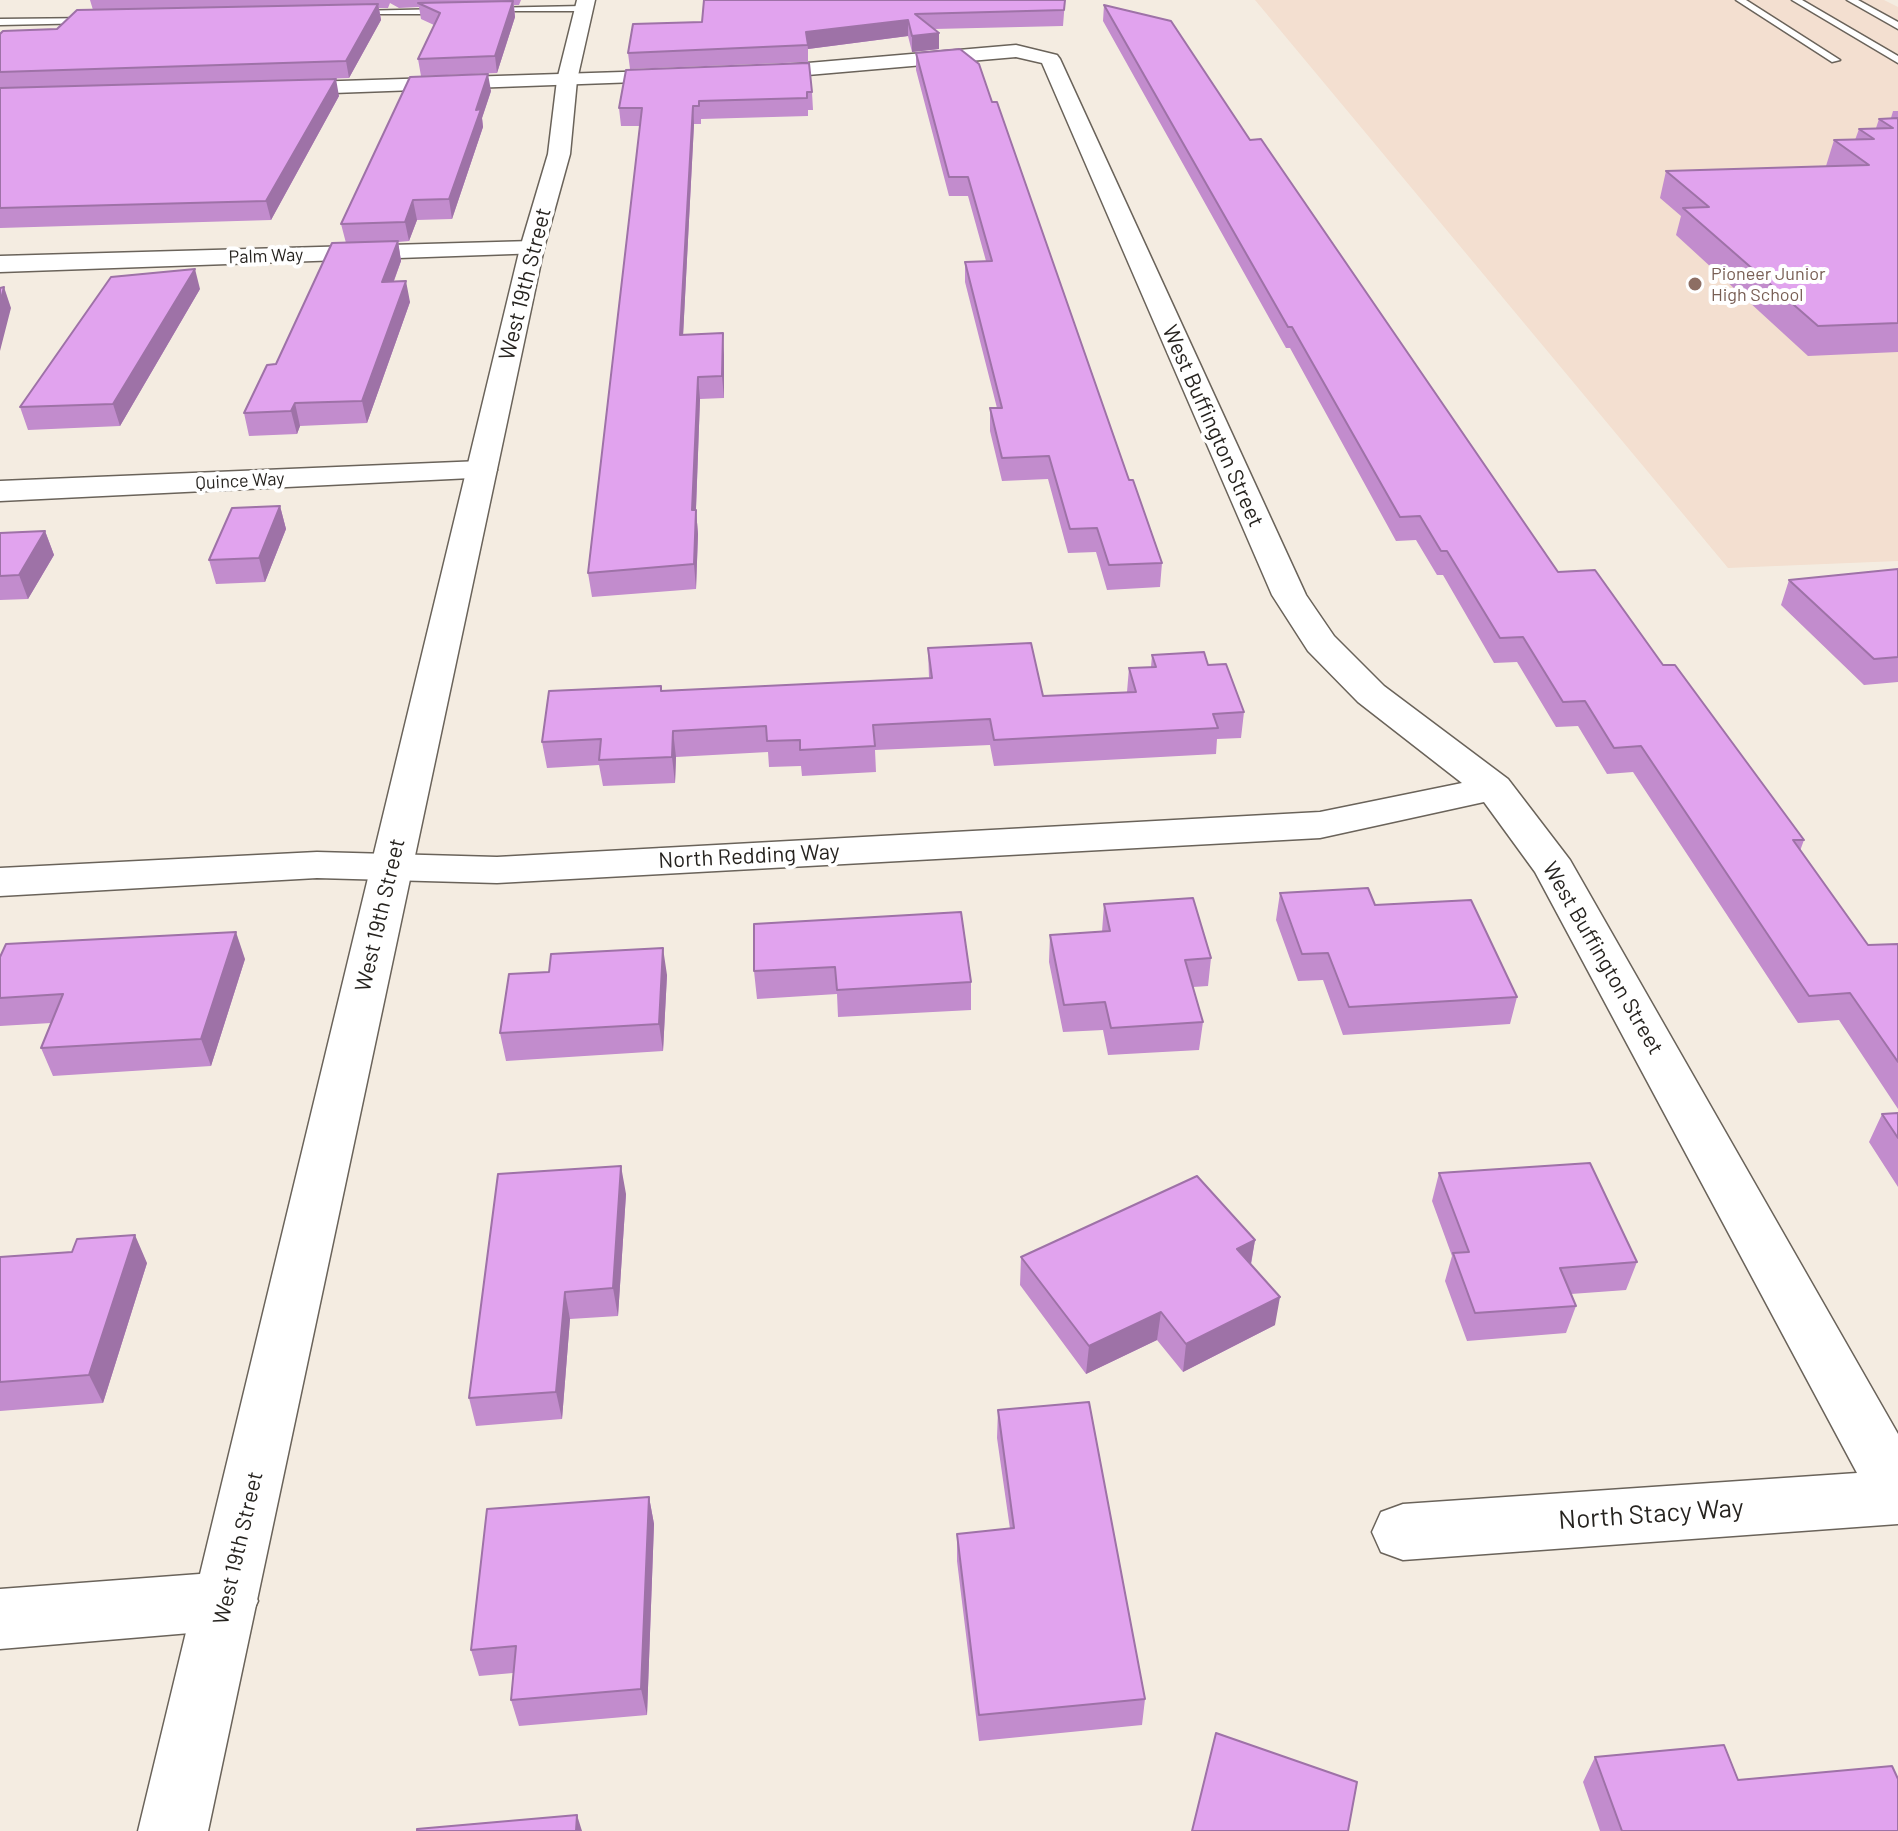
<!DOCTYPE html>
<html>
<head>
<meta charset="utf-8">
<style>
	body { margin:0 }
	canvas { display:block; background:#f4ece1 }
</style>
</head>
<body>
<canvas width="1898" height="1831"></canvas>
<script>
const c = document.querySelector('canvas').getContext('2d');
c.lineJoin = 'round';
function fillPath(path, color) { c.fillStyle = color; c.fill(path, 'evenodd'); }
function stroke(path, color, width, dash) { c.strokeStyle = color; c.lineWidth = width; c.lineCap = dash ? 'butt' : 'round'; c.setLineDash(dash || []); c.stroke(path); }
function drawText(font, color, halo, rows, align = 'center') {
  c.font = font + ' Barlow,sans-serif'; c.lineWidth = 8; c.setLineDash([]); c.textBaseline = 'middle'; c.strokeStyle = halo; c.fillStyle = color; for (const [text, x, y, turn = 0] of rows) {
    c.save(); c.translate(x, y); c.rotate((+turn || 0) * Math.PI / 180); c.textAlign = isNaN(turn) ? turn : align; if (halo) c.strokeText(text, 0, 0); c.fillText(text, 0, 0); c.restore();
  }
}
fillPath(new Path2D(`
	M1255,0H1884L1898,7V561L1728,568Z`), '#f3dfd0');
const lane = new Path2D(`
	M1736,0H1746L1840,60L1832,62Z
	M1792,0H1802L1898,56V63Z
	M1847,0H1858L1898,22V29Z
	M583,6L586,11H480L485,8Z
	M447,9L450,14H348L353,11Z
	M98,18L95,23L0,25V19Z`);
const street = new Path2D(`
	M1016,45L1057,55L1060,59L1306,595L1334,636L1384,686L1508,779L1570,860L1898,1434V1524L1403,1560L1381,1552L1372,1532L1381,1512L1403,1504L1857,1473L1535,872L1484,802L1320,838L497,883L317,878L0,896V868L317,852L497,857L1320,812L1462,783L1358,702L1308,651L1272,595L1042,63L1016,57L750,80L740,74L750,68Z
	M685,70L692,72L695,76L692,80L278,95L268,89L278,83Z
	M532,241L544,248L541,253L0,272V256Z
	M481,461L492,463L497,470L492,477L0,501V481Z
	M226,1572L248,1580L258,1601L248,1622L226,1630L0,1649V1589Z`);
const secondary = new Path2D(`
	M577,0H595L577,80L570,154L544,248L208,1831H138L520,248L548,154L557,80Z`);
stroke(lane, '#6a635a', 3);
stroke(street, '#6a635a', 3);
stroke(secondary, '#6a635a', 3);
fillPath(lane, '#fff');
fillPath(street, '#fff');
fillPath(secondary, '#fff');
fillPath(new Path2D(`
	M90,0H521L519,5H514L515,17L497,73L421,76L418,59L434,25L421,19L419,7L399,8L390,3L388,8H379L381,20L349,78L132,85L339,96L271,220L0,228V34L57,29L93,10Z
	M1065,0L1063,26L934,29L939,49L912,52L908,36L808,49V62L630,69L628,53L702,22Z
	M1104,5L1250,140L1558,572L1663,665L1804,840L1800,851L1868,945L1898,944V1109L1839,1020L1798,1023L1633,772L1607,774L1578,726L1556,727L1517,662L1494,663L1443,575H1437L1416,540L1396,541L1290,348H1286L1103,21Z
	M916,53L1129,480L1162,563L1160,587L1107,590L1096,552L1068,553L1048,479L1002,481L990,431V408H997L965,282V262L986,261L968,196H949L916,70Z
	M491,91L482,118L483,127L452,219L417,220L409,241L398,242L401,261L394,281L410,302L367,423L300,426L297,434L249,436L244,413L276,364L346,243L341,224Z
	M812,92L813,110H808V116L701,119V124H694L683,335L724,355V398L700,399L696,510L698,534L696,589L592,597L588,573L640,126H621L619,108Z
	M1893,111H1898V352L1808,356L1676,235L1681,216L1660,198L1666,171L1826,166L1834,140H1855L1859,129L1876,128L1879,119L1891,118Z
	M200,289L120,426L28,430L20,407Z
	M280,506L286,529L265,582L216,584L209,560Z
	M45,531L54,555L28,599L0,600V533Z
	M1898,569V682L1864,685L1781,605L1789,580Z
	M928,648L1043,696L1127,692L1129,668L1151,667L1152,655L1208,665L1244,712L1241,738L1217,739L1216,754L994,766L990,745L875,750L876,772L802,776L801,766L769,767L768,752L676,757L675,783L603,786L599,765L547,768L542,742L662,691L929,678Z
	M1280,893L1375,905L1517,997L1510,1024L1343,1035L1323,980L1298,981L1276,920Z
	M1104,904L1211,958L1208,986L1193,987L1203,1022L1199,1050L1108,1055L1103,1030L1063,1032L1049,962L1050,935L1102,932Z
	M754,924L971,982V1010L838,1017L837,994L757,999L754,971Z
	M0,957L245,959L211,1066L53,1076L41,1048L51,1023L0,1026Z
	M549,972L667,975L663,1051L506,1061L500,1033Z
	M1898,1113V1187L1869,1142L1882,1114Z
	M1439,1173L1637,1262L1626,1290L1571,1294L1576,1306L1566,1333L1467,1341L1445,1281L1452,1256L1432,1201Z
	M626,1194L618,1316L570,1319L562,1419L476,1426L469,1398Z
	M1255,1240L1251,1265L1275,1325L1183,1372L1157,1340L1086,1374L1020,1285L1021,1257Z
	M72,1252L147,1263L103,1403L0,1411V1257Z
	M998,1410L1145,1699L1142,1725L979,1741L957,1561V1534L1010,1529L997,1438Z
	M649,1497L654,1524L647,1715L519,1726L511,1700L513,1673L479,1676L471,1650Z
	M1595,1757L1738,1780L1898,1831H1600L1583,1782Z`), '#c28ccd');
fillPath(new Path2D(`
	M513,1L515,17L497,73L495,56Z
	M378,4L381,20L349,78L346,61Z
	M908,20V36L808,49L806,32Z
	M939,33V49L912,52V36Z
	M488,74L491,91L482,118L483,127L452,219L449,199L476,110Z
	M336,79L339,96L271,220L266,201Z
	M693,106L694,124L682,356L680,335Z
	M413,200L417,220L409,241L405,222Z
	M398,241L401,261L386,302L382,282Z
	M195,269L200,289L120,426L113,404Z
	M406,281L410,302L367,423L362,401Z
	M4,287L11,308L0,351V303Z
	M723,333L724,355V398L722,376Z
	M698,377L700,399L695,534L692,510Z
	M295,403L300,426L297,434L291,411Z
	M280,506L286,529L265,582L259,558Z
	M696,510L698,534L696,589L694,564Z
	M45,531L54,555L28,599L19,575Z
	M673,731L676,757L675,783L672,757Z
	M236,932L245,959L211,1066L201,1039Z
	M663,948L667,975L663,1051L659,1024Z
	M621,1166L626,1194L618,1316L613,1288Z
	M135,1235L147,1263L103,1403L89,1375Z
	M1255,1240L1250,1268L1237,1249Z
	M565,1292L570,1319L562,1419L556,1392Z
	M1280,1297L1275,1325L1183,1372L1186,1344Z
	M1161,1312L1157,1340L1086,1374L1089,1346Z
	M649,1497L654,1524L647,1715L641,1689Z
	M577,1815L582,1831H576Z`), '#9e72a7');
const building = new Path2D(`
	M704,0H1065L1064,10L915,14L939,33L912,36L908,20L806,32L808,45L628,53L633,24L702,22Z
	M513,1L495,56L418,59L440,13L418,3Z
	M378,4L346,61L0,72V34L3,31L57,29L77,10Z
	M1104,5L1171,21L1250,140L1261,139L1558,572L1595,570L1663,665H1675L1804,840H1793L1868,945L1898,944V1062L1850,993L1809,996L1641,746L1614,748L1585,701L1563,702L1523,637L1500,638L1447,551H1441L1420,516L1400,517L1292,327H1288Z
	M960,49L979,64L992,102H997L1129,480H1133L1162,563L1109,565L1097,528L1070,529L1049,456L1002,458L990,408H1002L965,262L992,261L968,177H949L916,53Z
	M809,63L812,92H807V98L699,101V106H693L680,335L723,333L722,376L698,377L692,510H696L694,564L588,573L642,108H619L626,70Z
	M488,74L476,110L481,109L449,199L413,200L405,222L341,224L410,77Z
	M336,79L266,201L0,208V88Z
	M1898,118V323L1818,326L1683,208L1709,207L1666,171L1869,165L1834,140L1874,139L1859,129L1893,128L1879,119Z
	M398,241L382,282L406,281L362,401L295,403L291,411L244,413L267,365L276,364L332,243Z
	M195,269L113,404L20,407L111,277Z
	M4,287L0,303V288Z
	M280,506L259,558L209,560L232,508Z
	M45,531L19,575L0,576V533Z
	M1898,569V657L1874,659L1789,580Z
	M1031,643L1043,696L1136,692L1129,668L1156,667L1152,655L1204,652L1208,665L1226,664L1244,712L1213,714L1218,728L994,740L990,719L873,725L875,746L800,750V740L767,741L766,726L673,731L672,757L599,760L601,739L542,742L549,691L661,686V691L932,678L928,648Z
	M1368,888L1375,905L1471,900L1517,997L1349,1007L1328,953L1302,954L1280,893Z
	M1193,898L1211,958L1185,960L1203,1022L1111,1028L1105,1002L1064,1005L1050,935L1110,931L1104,904Z
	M961,912L971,982L837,990L835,967L754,971V924Z
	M236,932L201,1039L41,1048L63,994L0,998V957L6,944Z
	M663,948L659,1024L500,1033L509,974L549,972L551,954Z
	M1898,1113V1138L1882,1114Z
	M1590,1163L1637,1262L1560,1268L1576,1306L1475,1313L1453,1253L1469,1252L1439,1173Z
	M621,1166L613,1288L565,1292L556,1392L469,1398L498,1174Z
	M1197,1176L1255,1240L1237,1249L1280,1297L1186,1344L1161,1312L1089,1346L1021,1257Z
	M135,1235L89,1375L0,1382V1257L72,1252L77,1239Z
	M1089,1402L1145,1699L979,1715L957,1534L1014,1528L998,1410Z
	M649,1497L641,1689L511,1700L516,1646L471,1650L487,1509Z
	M1216,1733L1357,1782L1348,1831H1192Z
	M1724,1745L1738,1780L1892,1766L1898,1779V1831H1622L1595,1757Z
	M577,1815L576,1831H417V1829Z`);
fillPath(building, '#e1a3ee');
stroke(building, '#9e72a7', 2);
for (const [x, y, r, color] of [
	[1695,284,8,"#8d6e63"]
]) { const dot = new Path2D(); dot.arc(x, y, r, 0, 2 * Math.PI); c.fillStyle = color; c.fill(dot); stroke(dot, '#fff', 3); }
drawText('18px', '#26231f', '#fff', [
	["Palm Way",266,256,-2],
	["Quince Way",240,481,-3]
]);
drawText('18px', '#785e54', '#fff', [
	["Pioneer Junior",1711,274],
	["High School",1711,295]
], 'left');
drawText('22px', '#26231f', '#fff', [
	["West 19th Street",525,284,-76],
	["West Buffington Street",1213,426,66],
	["North Redding Way",749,856,-3],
	["West 19th Street",380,915,-77],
	["West Buffington Street",1603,958,60],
	["West 19th Street",238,1548,-77]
]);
drawText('26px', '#26231f', '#fff', [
	["North Stacy Way",1651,1514,-4]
]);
</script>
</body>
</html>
